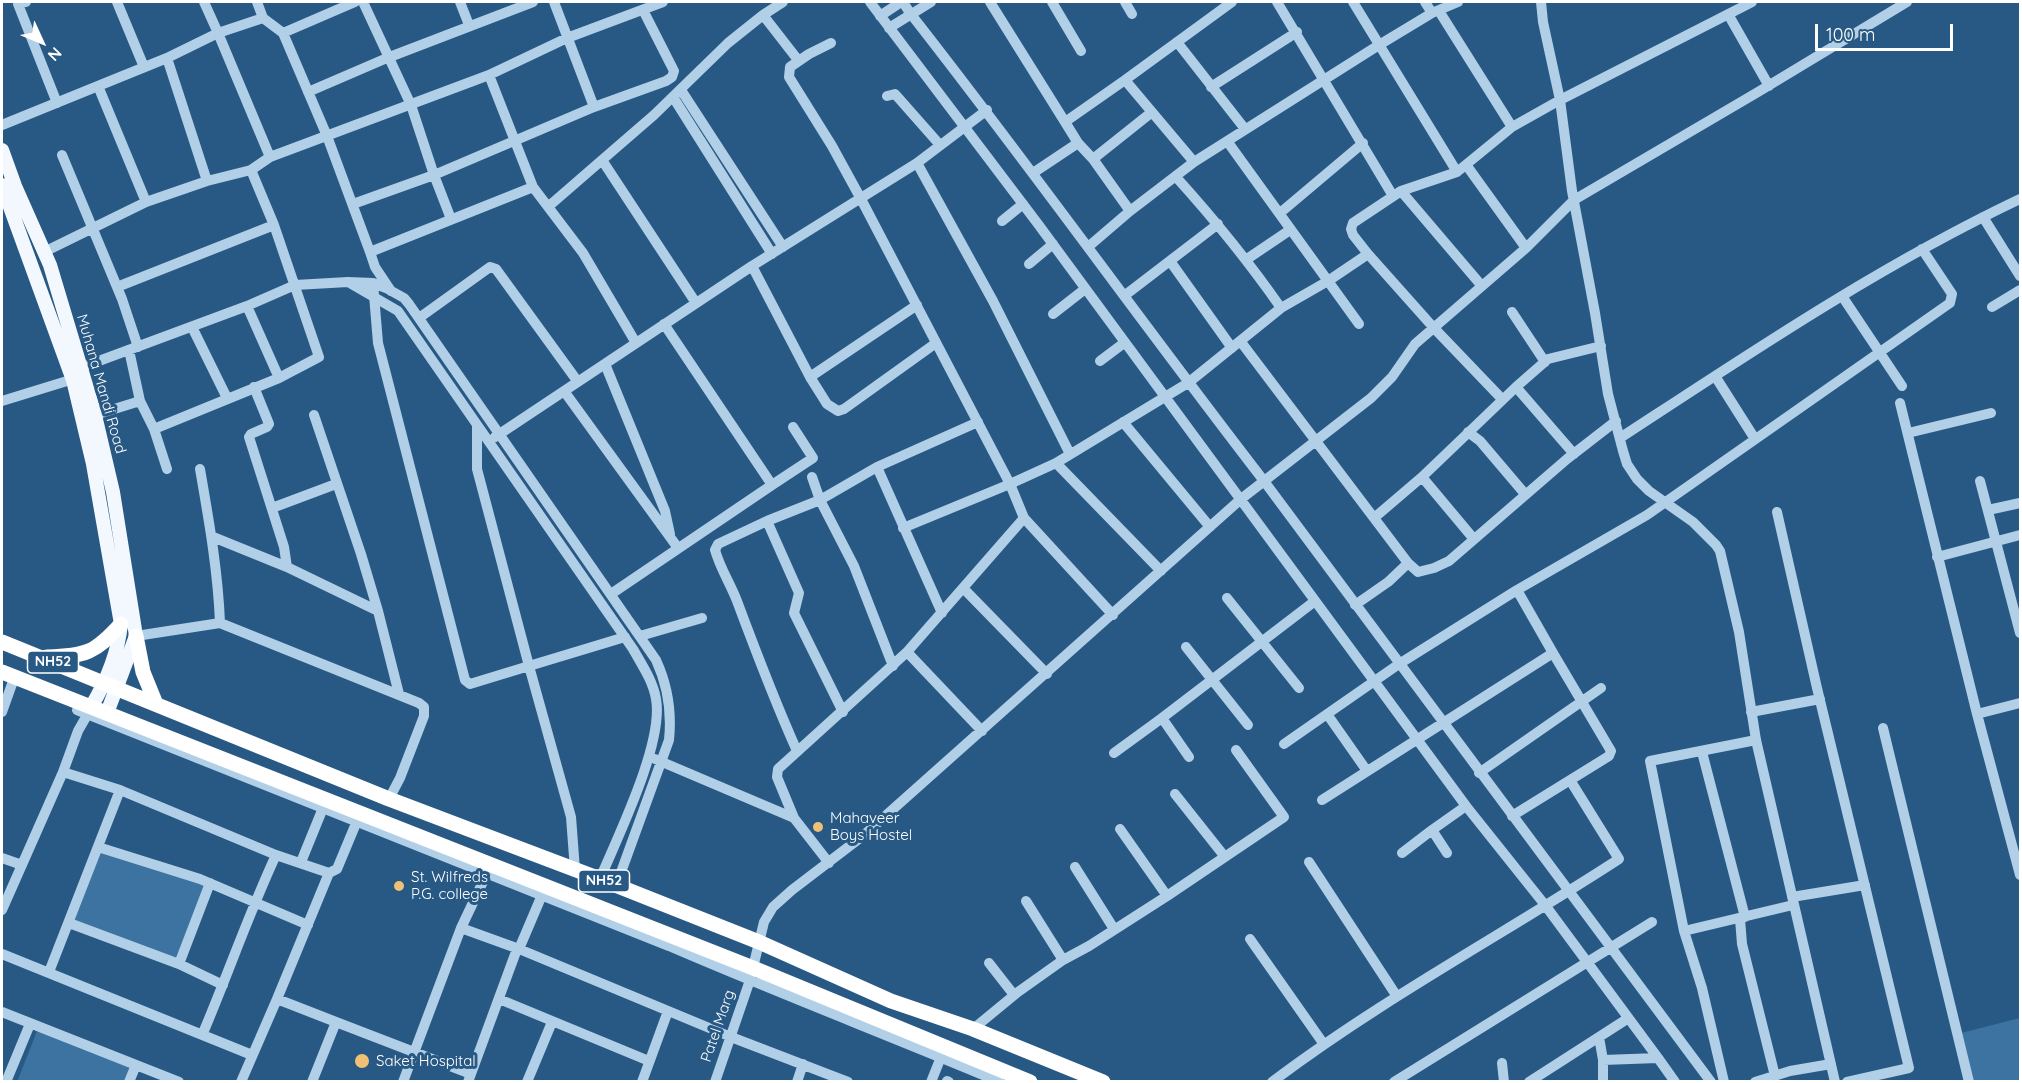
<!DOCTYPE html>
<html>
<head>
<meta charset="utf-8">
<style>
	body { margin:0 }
	#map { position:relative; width:2022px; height:1083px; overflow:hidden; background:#275984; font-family:Quicksand,sans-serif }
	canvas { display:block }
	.frame { position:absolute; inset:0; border:3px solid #fff; pointer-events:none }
	.north { position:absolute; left:12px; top:12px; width:60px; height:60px; -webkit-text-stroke:4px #275984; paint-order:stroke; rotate:134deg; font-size:16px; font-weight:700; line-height:24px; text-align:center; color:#fff }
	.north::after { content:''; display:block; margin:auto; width:21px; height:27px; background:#fff; clip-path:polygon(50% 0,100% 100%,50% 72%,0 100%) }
	.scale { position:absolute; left:1815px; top:24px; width:138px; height:27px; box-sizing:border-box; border:3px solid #fff; border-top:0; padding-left:8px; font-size:18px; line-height:21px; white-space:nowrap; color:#fff; -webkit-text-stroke:4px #275984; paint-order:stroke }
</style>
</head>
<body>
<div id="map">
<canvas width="2022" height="1083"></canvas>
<div class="frame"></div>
<div class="north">N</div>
<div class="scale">100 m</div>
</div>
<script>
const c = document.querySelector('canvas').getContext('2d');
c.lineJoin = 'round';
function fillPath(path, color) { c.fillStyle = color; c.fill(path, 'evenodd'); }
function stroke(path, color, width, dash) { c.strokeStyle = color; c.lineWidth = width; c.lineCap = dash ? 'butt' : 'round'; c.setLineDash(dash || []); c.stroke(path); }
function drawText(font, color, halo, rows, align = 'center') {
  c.font = font + ' Quicksand,sans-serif'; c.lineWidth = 6; c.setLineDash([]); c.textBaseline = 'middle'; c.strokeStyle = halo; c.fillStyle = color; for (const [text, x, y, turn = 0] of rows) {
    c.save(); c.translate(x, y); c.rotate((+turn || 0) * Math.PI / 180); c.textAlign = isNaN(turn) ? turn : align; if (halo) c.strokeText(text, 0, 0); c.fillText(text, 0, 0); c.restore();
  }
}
fillPath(new Path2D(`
	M98,847L210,883L179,964L69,923Z
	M2020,1018V1081H1968L1957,1034Z
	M37,1031L133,1066L127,1081L17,1082Z`), '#3c73a0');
stroke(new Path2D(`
	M26,2L18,4L57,103
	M117,2L144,67
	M204,2L218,33L167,58L207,181
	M257,2L263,18L218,33L270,157
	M355,2L283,33L327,136L370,252L533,187
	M363,2L411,105L434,175L451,219
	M460,2L469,25
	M783,2L763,15L798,60
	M870,2L1038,224L1466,806L1545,905L1658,1058L1603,1060
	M903,2L910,13C1031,167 1144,326 1264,481L1711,1082
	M990,2L1065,122
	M1052,2L1081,51
	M1125,2L1132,14
	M1277,2L1393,196
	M1353,2L1457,172
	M1425,2L1432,13
	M1541,2L1543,22L1560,100L1572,191L1595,313L1608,394L1623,451L1627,464L1637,479L1649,491L1693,522L1716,545L1720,551L1739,632L1756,740L1835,1082
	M1439,11L1512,127
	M1728,14L1769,86
	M880,16L901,2
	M263,18L283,33
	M889,28L931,2
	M1177,42L1245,129
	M831,43L809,54L790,67L789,77L832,146L861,199L1010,484L1024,518L1113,615
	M489,75L533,187L583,253L636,343
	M1125,80L1232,2
	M1211,87L1297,32
	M681,90L783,247
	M308,92L387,58L533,2
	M887,96L895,94L940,145
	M673,97L772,254
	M594,107L666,81L672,77L674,71L643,10
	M2,125L98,86
	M1227,141L1359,324
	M1078,143L1065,122L1125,80L1194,162
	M62,155L122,299L138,347
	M1093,159L1152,112
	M602,160L654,115L728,43L763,15
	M917,163L993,301L1070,454
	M1467,166L1526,248
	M1033,173L1078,143L1093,159L1130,211
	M1176,177C1214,219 1249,262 1281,308
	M1401,191L1481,285
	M146,202L98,86L167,58
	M353,204L434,175L594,107L554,2
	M549,206L602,160L696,303
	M1280,213L1363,143
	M1983,217L2020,276
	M1002,221L1023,204
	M1088,247L1130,211L1194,162L1379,45L1432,13L1458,2
	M44,252L146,202L207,181L251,170L270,157L489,75L567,38L663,2
	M370,252L375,267L391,291
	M1247,259L1290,230
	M1170,261L1232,348
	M1029,264L1053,244
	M752,266L810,377L827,404L838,411L844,409L936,343
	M348,282L398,311L633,649C642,665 653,681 656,699C664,743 618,836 600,879
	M373,283L378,343L465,680L470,684L529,666L477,469V426
	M117,287L274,225
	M1124,296L1218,224
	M1842,296L1902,386
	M247,306L279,378
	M1992,307L2020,290
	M1512,312L1545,362
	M1053,314L1085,289
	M419,318L490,267L496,269L578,382
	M664,324L772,485L813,458L793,427
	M192,327L227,398
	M1241,342L1408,563L1418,572L1434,568L1449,561L1567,459L1616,421
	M129,350L140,401L154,429L167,469
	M1100,361L1124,343
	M605,364L665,511L670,534
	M80,368L247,306L295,285L348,282L373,283L386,288L404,298L409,304L656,660C668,686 672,711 669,740L616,886
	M1715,376L1755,439
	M810,377L917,305
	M254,387L269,424L267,427L251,434L249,437L284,547L287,567L378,611
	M564,391L678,548
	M1502,399L1433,327L1368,254L1353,235L1351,229L1353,223L1401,191L1457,172L1512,127L1560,100L1752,2
	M2,401L80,377
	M1900,403L1977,714L2020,875
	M95,415L140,401
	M314,415L361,554L378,611L399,694
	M1123,422L1210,527
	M154,429L279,378L319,357L274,225L251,170
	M1468,432L1480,441L1525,494
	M1908,433L1991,413
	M495,437L752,266L917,163L987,110
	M1620,438C1750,353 1879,266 2020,199
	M1574,454L1516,387L1548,359L1601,346
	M1056,463L1161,571
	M877,467L820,500L854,566L893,666
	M200,469C209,521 218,571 220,623
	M1980,481L2020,633
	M272,508L336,484
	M1988,510L2020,503
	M1777,512L1817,688L1909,1068L1847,1082
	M1374,518L1422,477
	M767,521L799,593L794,613L843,712
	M903,528L1010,484L1056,463L1188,383L1281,308L1328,281L1368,254
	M213,537L287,567
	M1473,538L1422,477L1516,387
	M1937,557L2020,535
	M964,589L1047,674
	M611,594L772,485
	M1227,598L1299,688
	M1355,605L1388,582L1408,563
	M942,613L877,467L978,422
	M136,636L220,623L419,703L424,707V716L400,778L389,799
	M640,636L702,618
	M1186,647L1248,725
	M907,652L982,731
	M77,710L669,946C778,993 890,1036 1000,1082
	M2,712L12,684
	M1751,712L1820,699
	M1327,714L1367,771
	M1977,714L2020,703
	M1883,728L1969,1082
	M1284,744L1399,664L1517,590L1647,515L1950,303L1952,294L1922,249
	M797,751C775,702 756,652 737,601C730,583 720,568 715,550L718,544L767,521L820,500L812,477
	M1702,752L1745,917
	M1114,753L1162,718
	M1189,757L1162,718L1315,601
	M655,759L794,818
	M63,772L120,790L276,855L329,873
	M1479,773L1601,688
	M1175,794L1225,857
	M1322,800L1553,653L1517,590
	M1512,816L1609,756L1611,751L1553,653
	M1120,829L1167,896
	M98,847L200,879L308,925
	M1402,853L1432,830
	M1447,853L1432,830L1466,806
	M2,858L22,865
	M301,862L323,808
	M1309,862L1396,995
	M829,863L794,818L777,777L778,769L907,652L1024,518
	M1075,867L1114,929
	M575,870L571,817L529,666L625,637
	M1792,897L1865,885
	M1026,901L1063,960
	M2,910L63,772L78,731L90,710
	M1740,919L1742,944L1775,1076
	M69,923L179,964L223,985
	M461,928L519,949L731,1037L848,1082
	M1684,931L1793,905
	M1250,939L1323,1043
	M519,949L542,895
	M2,954L252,1055
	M989,963L1014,995
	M179,964L210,883
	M49,972L120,790
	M499,999L649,1061
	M2,1012L179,1082
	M336,1022L471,1074
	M973,1029L1018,992L1063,960L1089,946L1167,896L1284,817L1236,750
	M203,1033C228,974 249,913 276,855
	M1599,1037L1603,1060V1082
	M1658,1058L1675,1082
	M1502,1063L1504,1082
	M947,1081L949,1082
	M6,1082L30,1024
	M129,1082L136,1065
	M241,1082L277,999
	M312,1082L336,1022L277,999L329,873L337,869L357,821
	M403,1082L461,928L489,869
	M468,1082L517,949
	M527,1082L552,1022
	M642,1082L668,1011
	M715,1082L750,980L764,922L773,907L792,890L864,835L1241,499L1371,398L1392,377L1415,344L1526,248L1574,200L1758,92L1907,2
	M797,1082L803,1064
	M931,1082L941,1057
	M1272,1082C1382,999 1504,934 1619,859L1570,780
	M1394,1082L1652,922
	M1529,1082L1627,1019
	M1724,1082L1702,988L1684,931L1650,761L1756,740
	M1755,1082L1790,1071L1831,1064`), '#b1cfe7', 10);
stroke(new Path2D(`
	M2,150L15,186L50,265L95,415L113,492L136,636L107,713
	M2,185L73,380L93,464L121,624C118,653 106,682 91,707`), '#f2f8fe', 14);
stroke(new Path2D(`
	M136,636L143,672L156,704
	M2,642L389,799L600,879L759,942L891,1001L973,1029L1103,1082
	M47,657C86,656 95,653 121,624
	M2,672L753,968L1030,1082`), '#fff', 15);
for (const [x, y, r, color] of [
	[818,827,6,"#f0c076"],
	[399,886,6,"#f0c076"],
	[362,1061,8,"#f0c076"]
]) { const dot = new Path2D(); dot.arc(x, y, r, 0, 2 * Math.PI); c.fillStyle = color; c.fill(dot); stroke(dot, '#275984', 2); }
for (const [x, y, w] of [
	[53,662,51],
	[604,881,51]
]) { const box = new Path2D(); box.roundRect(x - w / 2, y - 11, w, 22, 4.5); c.fillStyle = '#275984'; c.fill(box); stroke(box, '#fff', 1.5); }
drawText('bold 14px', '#fff', null, [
	["NH52",53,662],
	["NH52",604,881]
]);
drawText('15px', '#fff', '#275984', [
	["Muhana Mandi Road",101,384,74],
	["Patel Marg",718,1026,-71]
]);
drawText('15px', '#fff', '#275984', [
	["Mahaveer",830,818],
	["Boys Hostel",830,835],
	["St. Wilfreds",411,877],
	["P.G. college",411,894],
	["Saket Hospital",376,1061]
], 'left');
</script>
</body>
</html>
